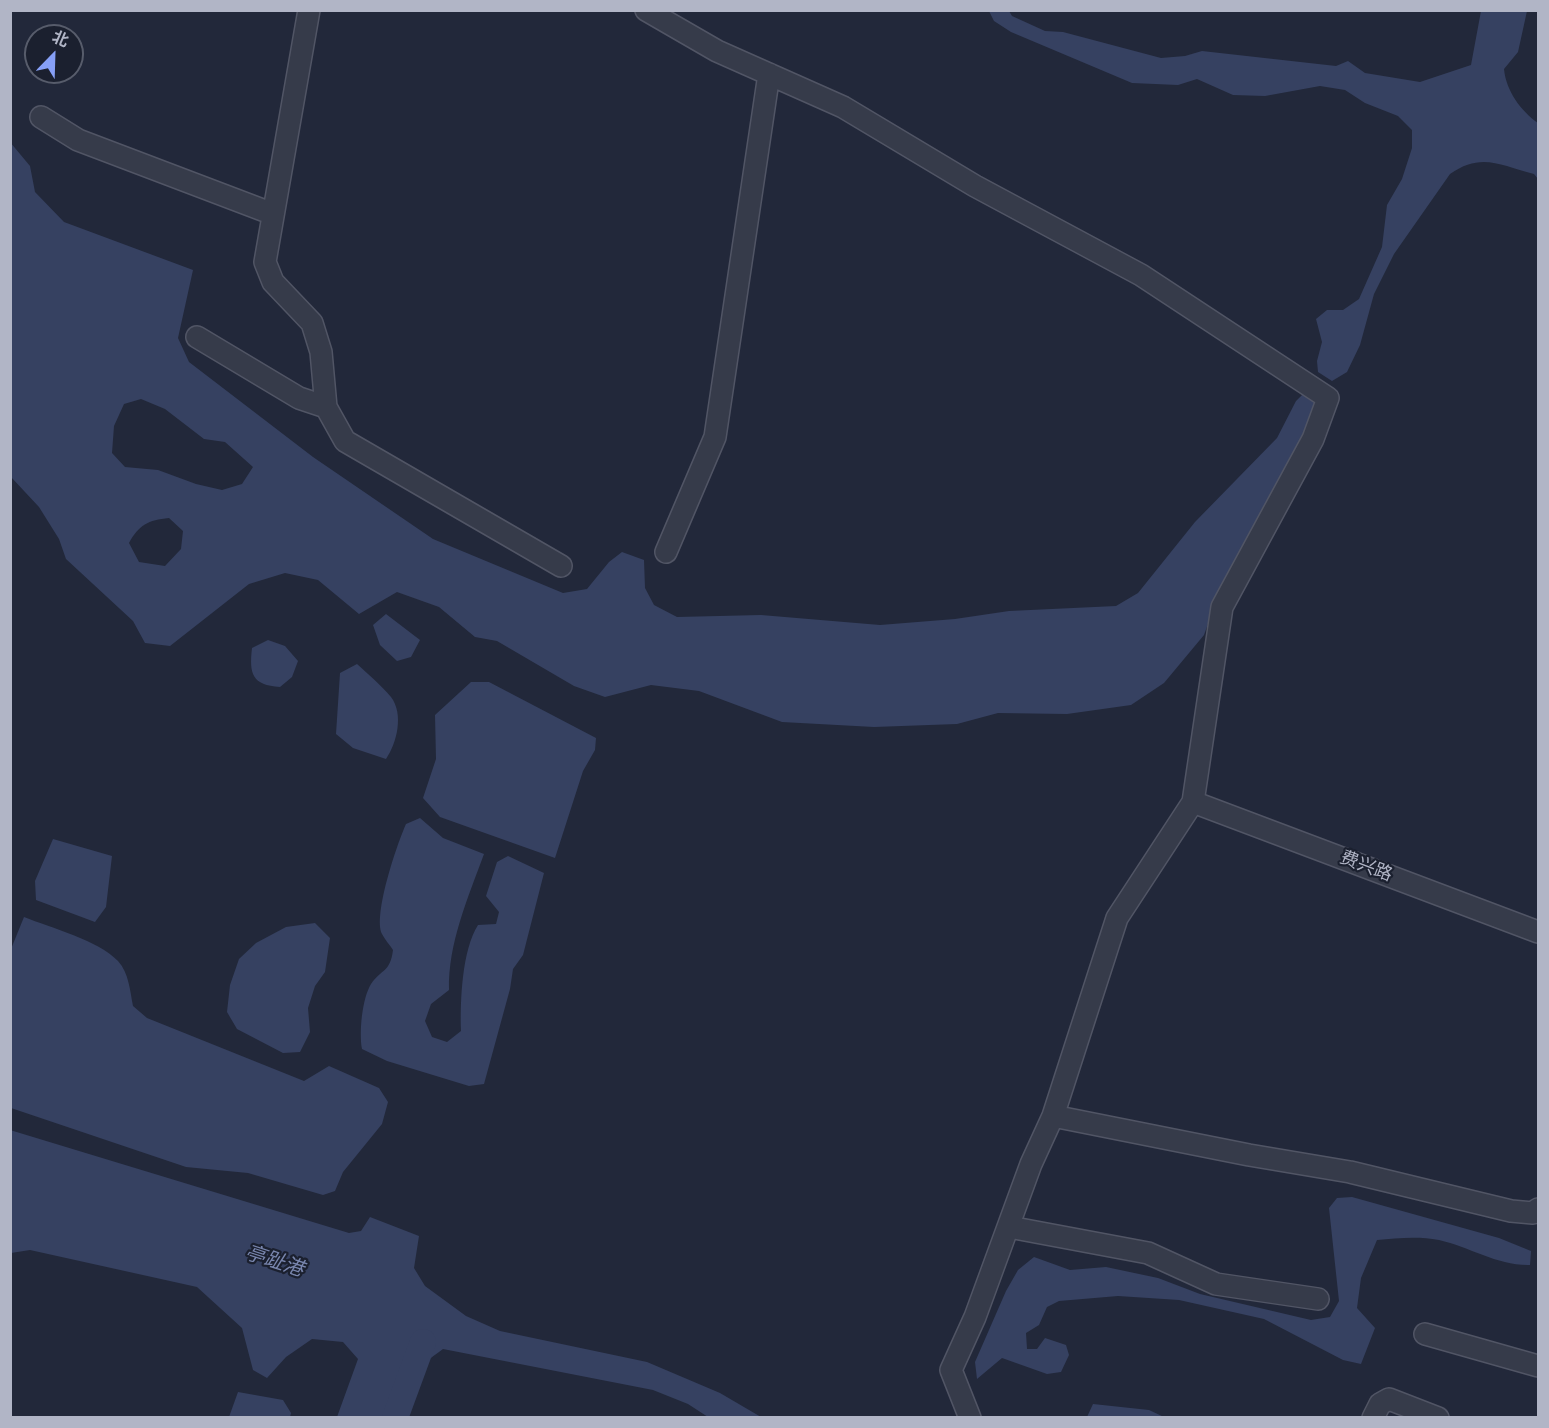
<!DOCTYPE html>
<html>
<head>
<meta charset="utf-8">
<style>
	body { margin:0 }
	#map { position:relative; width:1549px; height:1428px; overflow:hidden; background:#22283a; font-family:"DejaVu Sans","Noto Sans SC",sans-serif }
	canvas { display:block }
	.frame { position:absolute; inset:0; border:12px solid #b1b5c6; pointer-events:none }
	.north { position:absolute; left:24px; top:24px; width:60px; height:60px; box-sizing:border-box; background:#1b202f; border:2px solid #575c6b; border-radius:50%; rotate:23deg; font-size:16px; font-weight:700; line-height:24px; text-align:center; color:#b1b5c6 }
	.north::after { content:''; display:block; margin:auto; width:21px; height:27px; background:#869ff6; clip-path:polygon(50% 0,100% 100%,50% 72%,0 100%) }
</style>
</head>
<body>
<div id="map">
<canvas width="1549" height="1428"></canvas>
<div class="frame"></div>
<div class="north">北</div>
</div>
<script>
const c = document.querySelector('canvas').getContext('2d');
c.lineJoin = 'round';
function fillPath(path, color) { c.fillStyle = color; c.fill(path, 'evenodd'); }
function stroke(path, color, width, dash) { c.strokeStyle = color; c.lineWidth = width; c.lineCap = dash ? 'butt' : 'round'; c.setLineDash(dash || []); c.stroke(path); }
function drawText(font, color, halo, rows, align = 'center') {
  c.font = font + ' "DejaVu Sans","Noto Sans SC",sans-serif'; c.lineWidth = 4.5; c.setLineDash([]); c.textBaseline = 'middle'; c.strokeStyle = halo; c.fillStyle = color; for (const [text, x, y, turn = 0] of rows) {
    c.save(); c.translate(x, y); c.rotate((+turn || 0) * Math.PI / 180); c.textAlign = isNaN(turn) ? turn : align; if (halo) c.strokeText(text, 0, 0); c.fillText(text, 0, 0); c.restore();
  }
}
fillPath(new Path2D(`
	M989,11H1009L1012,16L1045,31L1063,32L1161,58L1185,56L1202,51L1336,66L1348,61L1365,73L1420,82L1471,65L1481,11H1527L1518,52L1504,69C1506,91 1521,111 1538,123V179L1534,174C1500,165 1481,152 1450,174L1394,254L1374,294L1360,345L1347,372L1332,381L1318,372L1317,361L1322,342L1316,319L1327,310H1343L1359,299L1382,247L1387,205L1402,179L1412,148V130L1398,116L1365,103L1345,90L1320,86L1265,96L1233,95L1197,79L1178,85L1132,83L1011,32L994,21Z
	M10,142L30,166L35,192L64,222L193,270L178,338L189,362L313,457L433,539L563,593L587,589L609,562L622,552L644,560L645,588L654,605L677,617L761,615L880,625L955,619L1009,611L1116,606L1138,593L1195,522L1277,438L1296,401L1306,391L1321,401L1297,455L1218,596L1204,635L1164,683L1131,705L1067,714L998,713L957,724L874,727L782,722L699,691L651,685L605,697L574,686L497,641L475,637L439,607L397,592L359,614L318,580L285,573L249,584L170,646L145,643L133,621L66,559L59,539L39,507L11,477ZM141,399L165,409L204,439L225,442L253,467L242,484L222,490L196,484L158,470L125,467L112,453L114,426L124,404ZM169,518L183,531L181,549L165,566L139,562L129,543C139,525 148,520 169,518Z
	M386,614L420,640L411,657L397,661L380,645L373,625Z
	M268,640L285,646L298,661L292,677L280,687C252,685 249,674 252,648Z
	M357,664C368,674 381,685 391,697C404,714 397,743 386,759L353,748L336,734L340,673Z
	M471,682H489L596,738L595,750L583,771L555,858L440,817L423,798L436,759L435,715Z
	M420,818L443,838L484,854C468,898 448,943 449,990L431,1004L425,1021L432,1037L447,1042L461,1031C460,1001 462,950 478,925L496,924L499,912L486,896L497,862L508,856L544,873L523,955L513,969L510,989L484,1084L469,1086L387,1061L362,1049C359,1032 362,999 371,984C382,968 390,973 393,950C390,945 385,940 382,934C373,915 397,844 406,824Z
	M53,839L112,856L106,907L95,922L36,900L35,881Z
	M24,917C51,928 98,940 118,961C129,973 130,991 133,1006L147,1018L304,1081L329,1066L379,1088L388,1102L382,1124L343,1172L335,1191L323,1195L248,1173L186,1167L11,1108V949Z
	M315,923L330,938L325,972L315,986L308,1008L310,1032L300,1052L283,1053L237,1029L227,1012L230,985L239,959L256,943L286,927Z
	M10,1130L349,1233L361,1231L370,1217L419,1236L414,1268L425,1286L466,1316L500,1331L647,1362L720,1393L761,1417H708L688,1404L653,1390L443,1349C418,1367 395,1385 392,1417H337L358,1359L343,1342L312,1339L286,1357L267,1378L253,1370L242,1328L197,1287L30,1250L11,1253Z
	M1352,1197L1499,1238L1531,1251L1530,1265C1498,1266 1470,1247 1439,1240C1419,1236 1397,1238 1377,1240L1361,1278L1357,1308L1375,1328L1361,1364L1343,1360L1264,1319L1179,1300L1118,1296L1059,1301L1047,1307L1039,1325L1026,1333L1027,1349H1037L1045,1338L1066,1345L1069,1355L1061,1372L1047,1374L1002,1358L977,1379L975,1362L1006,1291L1018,1270L1034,1257L1070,1270L1106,1267L1158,1278L1200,1294L1311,1320L1330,1317L1339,1301L1329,1208L1337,1198Z
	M238,1392L283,1400L291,1413L290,1417H229Z
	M1093,1404L1149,1410L1164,1417H1087Z`), '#364161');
stroke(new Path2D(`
	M395,1418L423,1342`), '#364161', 26);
const minor = new Path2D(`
	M309,10L265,262L273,282L312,323L321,352L326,407L345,441L561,566
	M646,10L717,51L843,107L975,186L1141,275L1328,398L1313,439L1222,607L1193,802L1117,918L1053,1116L1031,1164L975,1317L951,1370L970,1418
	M41,117L78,140L273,214
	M197,337L299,398L326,407
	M666,552L715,437L769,74
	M1193,802L1538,932
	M1053,1116L1249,1155L1350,1172L1511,1211L1533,1213L1538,1209
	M1009,1227L1148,1253L1216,1284L1318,1299
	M1425,1334L1538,1366
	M1373,1418L1380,1404L1389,1399L1438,1418`);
stroke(minor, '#515565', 24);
stroke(minor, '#363b4a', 21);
drawText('18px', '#b1b5c6', '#1b202f', [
	["费兴路",1366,867,21]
]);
drawText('italic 20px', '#7986ae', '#1b202f', [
	["亭趾港",274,1262,18]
]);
</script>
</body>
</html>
